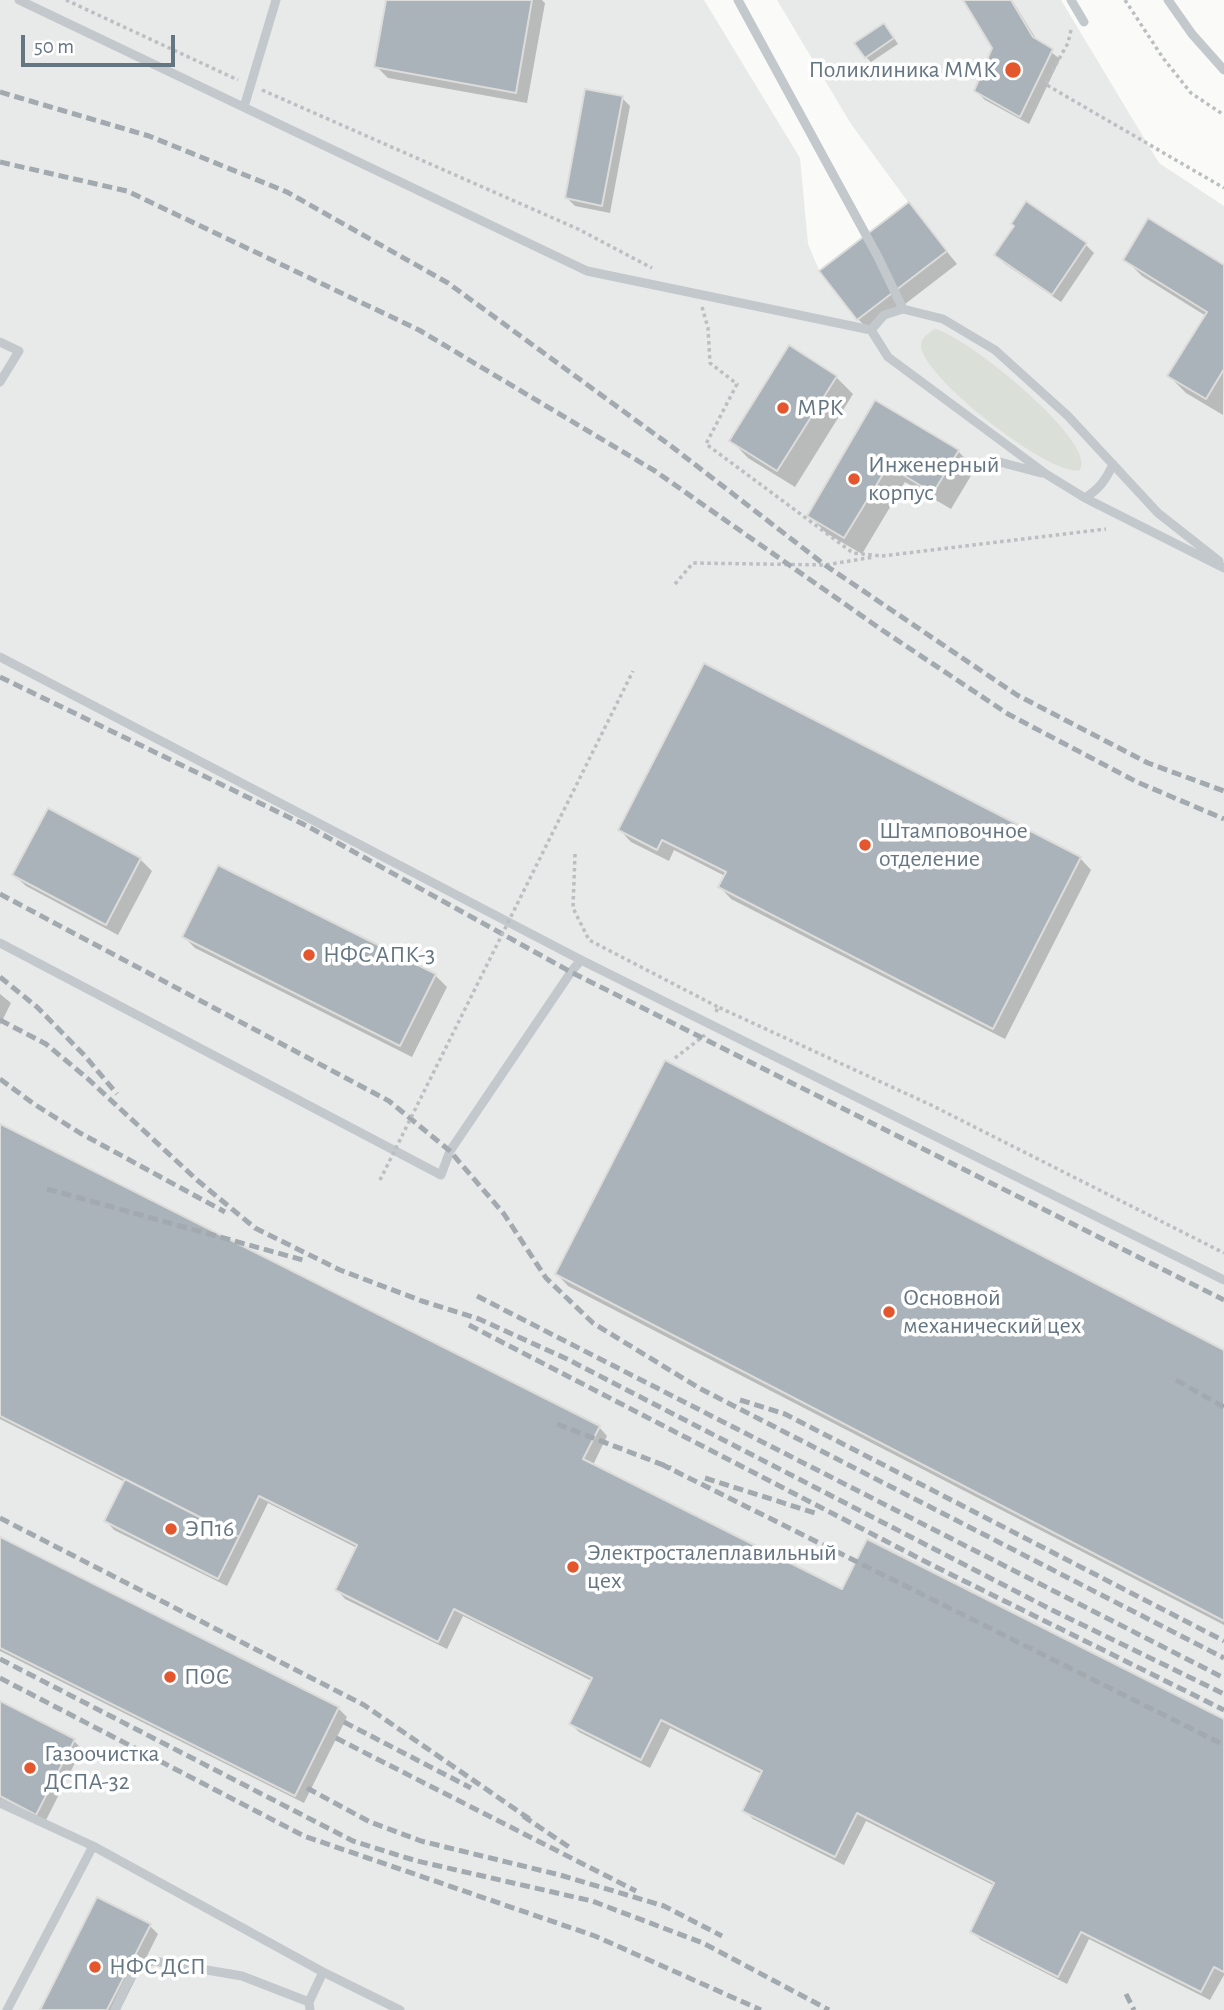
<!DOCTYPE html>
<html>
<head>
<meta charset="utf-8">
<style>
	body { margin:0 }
	#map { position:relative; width:1224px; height:2010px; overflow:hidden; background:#fafaf8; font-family:"Alegreya Sans",sans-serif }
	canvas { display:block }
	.scale { position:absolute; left:21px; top:35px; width:154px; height:32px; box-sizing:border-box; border:4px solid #657683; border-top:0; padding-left:9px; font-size:21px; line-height:24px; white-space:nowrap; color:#657683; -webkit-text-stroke:5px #fff; paint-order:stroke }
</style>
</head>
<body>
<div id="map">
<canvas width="1224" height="2010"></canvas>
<div class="scale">50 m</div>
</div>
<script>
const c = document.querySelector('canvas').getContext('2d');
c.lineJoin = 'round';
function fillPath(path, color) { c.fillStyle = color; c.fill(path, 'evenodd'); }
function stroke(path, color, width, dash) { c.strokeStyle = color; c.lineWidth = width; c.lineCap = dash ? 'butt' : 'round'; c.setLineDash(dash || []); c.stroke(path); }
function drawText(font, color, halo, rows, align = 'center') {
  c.font = font + ' "Alegreya Sans",sans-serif'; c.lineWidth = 7; c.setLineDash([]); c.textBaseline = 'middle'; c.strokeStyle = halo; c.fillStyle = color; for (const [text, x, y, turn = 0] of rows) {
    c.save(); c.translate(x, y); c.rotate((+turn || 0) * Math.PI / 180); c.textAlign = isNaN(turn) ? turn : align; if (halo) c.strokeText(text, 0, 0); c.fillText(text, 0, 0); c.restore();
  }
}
fillPath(new Path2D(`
	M0,0H704L800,158L808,244L819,270L908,202L851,124L777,0H1061L1159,163L1224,206V2010H0Z`), '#e8e9e9');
fillPath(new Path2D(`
	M935,329C965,335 1098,442 1080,470C1051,478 918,374 921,344C922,337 929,333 935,329Z`), '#dadfd7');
fillPath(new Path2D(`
	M388,0H542L545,3L527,103L388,78L376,66Z
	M965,0H1012L1038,42L1060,59L1029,124L985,100L976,91L994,47Z
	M889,31L898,44L871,62L866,57Z
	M622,98L630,106L610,213L575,206L567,198Z
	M908,204L957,264L870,331L858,319Z
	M1086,245L1094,253L1061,302L1005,264L996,255Z
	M1125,259L1224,267L1223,415L1186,393L1169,376L1206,316L1142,276Z
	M836,377L853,394L795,487L748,458L731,440Z
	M876,402L958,451L975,469L951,509L905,482L862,554L826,533L809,515Z
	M620,830L1080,858L1091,870L1005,1039L731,899L720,887L725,876L674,850L669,861L631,842Z
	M140,859L152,871L118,935L26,886L14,875Z
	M184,937L435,975L447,987L412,1057L195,948Z
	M0,994L11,1003L0,1025Z
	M0,1126L599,1427L607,1436L593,1465L843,1591L1224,1721V1975L1210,2000L1089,1939L1067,1984L981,1940L972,1932L995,1886L866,1821L844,1865L753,1819L744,1810L762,1774L670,1728L650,1768L579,1732L571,1724L592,1681L463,1616L447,1649L345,1599L337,1590L357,1548L268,1503L227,1586L114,1530L106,1521L125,1482L0,1419Z
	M557,1274L1224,1352V1625L568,1286Z
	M0,1539L338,1708L347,1717L304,1803L0,1651Z
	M0,1703L74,1741L82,1749L45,1822L0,1799Z
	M150,1926L158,1934L120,2010H42Z`), '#0003');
const building = new Path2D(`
	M386,0H532L516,93L374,67Z
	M963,0H1011L1033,37L1053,49L1020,117L974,91L992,48Z
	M884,23L894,38L865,58L854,43Z
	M585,89L623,96L602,206L565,198Z
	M1026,201L1087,243L1052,295L994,255L1014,226L1011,224Z
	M909,202L947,251L857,320L819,271Z
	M1148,218L1224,265V369L1206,399L1167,376L1207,312L1123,260Z
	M789,345L837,376L777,471L729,441Z
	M875,400L959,450L933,493L888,466L844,538L807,516Z
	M704,663L1081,857L993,1029L718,887L726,872L662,840L657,850L618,830Z
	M48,808L141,858L106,925L12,875Z
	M218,865L436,974L400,1046L182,937Z
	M665,1060L1224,1350V1621L555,1274Z
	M0,1124L600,1426L583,1459L842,1589L867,1539L1224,1719V1972L1214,1967L1201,1992L1081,1932L1058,1977L970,1932L994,1883L857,1813L835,1857L742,1811L762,1771L661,1720L641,1760L569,1724L592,1678L454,1609L438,1642L335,1590L357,1545L259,1496L239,1537L0,1416Z
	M125,1479L239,1537L218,1579L104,1521Z
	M0,1537L339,1707L295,1796L0,1648Z
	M0,1701L75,1739L36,1815L0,1796Z
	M97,1897L151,1924L107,2010H40Z`);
fillPath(building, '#aab3b9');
stroke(building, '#dcdcda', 2);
stroke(new Path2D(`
	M66,0L238,80
	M1125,0L1163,58L1191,93L1224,115
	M1071,30L1068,43L1045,84L1224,188
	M262,90L578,229L652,268
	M702,307L708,328L710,363L737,384L706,444L853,553L882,556
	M882,556L1106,529
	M675,584L693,563L825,565L874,557
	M575,854L573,908L589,940L718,1007
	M716,1012L718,1007L931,1105L1224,1253
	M675,1058L705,1035`), '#bbbfc2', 3.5, [3.5, 3.5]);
stroke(new Path2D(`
	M19,0L587,271L871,330L888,357L1046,474L1085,498L1224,568
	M738,0L878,257L903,309
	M1071,0L1084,22
	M1168,0L1192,34L1224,70
	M244,107L276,0
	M871,330L884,315L903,309L943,319L995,350L1068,416L1158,513L1219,561
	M0,342L19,351L0,382
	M992,460L1041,473
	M1085,498C1099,489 1106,480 1113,464
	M0,657L581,960L1224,1280
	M0,943L441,1175L450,1151L571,972L581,960
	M0,1803L93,1846L323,1972L400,2010
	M7,2010L93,1846
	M115,2010C125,1990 130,1967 154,1961L242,1976L309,2002
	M310,2010L309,2002L323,1972`), '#c3c8cc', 9);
stroke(new Path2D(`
	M0,92L149,136L287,192L448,283L671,446L825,565L1017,695L1148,763L1224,791
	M0,162L127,191L419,330L655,471L882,630L1008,714L1137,782L1224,819
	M0,677L309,827L571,972L1224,1300
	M0,894L389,1101L450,1151L504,1214L546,1278L593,1323L699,1388L1224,1658
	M0,977L37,1007L85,1056L117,1094
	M0,1020L46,1044L87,1078L197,1180L255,1228L340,1270L422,1301L479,1319L567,1359L1052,1610L1224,1694
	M0,1079L34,1104L80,1133L225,1212
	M47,1189L303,1260
	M477,1296L1224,1678
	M469,1325L930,1564L1224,1710
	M1176,1380L1224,1407
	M740,1400L785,1414L1224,1641
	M557,1424L671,1468
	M661,1464L1224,1745
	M705,1478L815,1513
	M0,1518L364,1705L531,1820
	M0,1659L353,1841L417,1861L592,1901L703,1943L829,2010
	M0,1678L304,1836L595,1936L761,2010
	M344,1722L471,1788
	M336,1738L636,1891
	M307,1788L370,1822L421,1841L560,1875L664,1906L722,1936
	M523,1816L572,1849
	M1126,1994L1134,2010`), '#a2aab0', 5, [10, 5]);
stroke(new Path2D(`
	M380,1180L633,671`), '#bbbfc2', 3.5, [3.5, 3.5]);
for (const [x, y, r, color] of [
	[1013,70,9,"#e4572e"],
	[783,408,7,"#e4572e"],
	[854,479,7,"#e4572e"],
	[865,845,7,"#e4572e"],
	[309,955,7,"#e4572e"],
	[889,1312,7,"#e4572e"],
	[171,1529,7,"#e4572e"],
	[573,1567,7,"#e4572e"],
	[170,1677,7,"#e4572e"],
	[30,1768,7,"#e4572e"],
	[95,1967,7,"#e4572e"]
]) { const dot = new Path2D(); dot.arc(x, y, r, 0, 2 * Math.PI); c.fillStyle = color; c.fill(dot); stroke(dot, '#fff', 2.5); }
drawText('24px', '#657683', '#fff', [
	["Поликлиника ММК",997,70,"right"],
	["МРК",797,408],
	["Инженерный",868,465],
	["корпус",868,493],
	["Штамповочное",879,831],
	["отделение",879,859],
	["НФС АПК-3",323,955],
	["Основной",903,1298],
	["механический цех",903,1326],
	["ЭП16",185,1529],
	["Электросталеплавильный",587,1553],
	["цех",587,1581],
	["ПОС",184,1677],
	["Газоочистка",44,1754],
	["ДСПА-32",44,1782],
	["НФС ДСП",109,1967]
], 'left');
</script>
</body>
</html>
